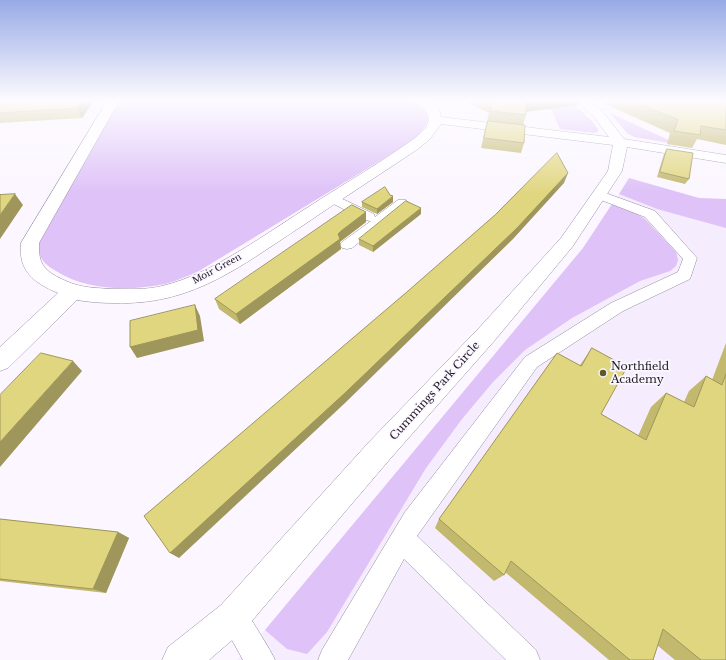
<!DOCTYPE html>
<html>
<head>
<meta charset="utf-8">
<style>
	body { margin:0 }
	canvas { display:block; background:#fbf6ff }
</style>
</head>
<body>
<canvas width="726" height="660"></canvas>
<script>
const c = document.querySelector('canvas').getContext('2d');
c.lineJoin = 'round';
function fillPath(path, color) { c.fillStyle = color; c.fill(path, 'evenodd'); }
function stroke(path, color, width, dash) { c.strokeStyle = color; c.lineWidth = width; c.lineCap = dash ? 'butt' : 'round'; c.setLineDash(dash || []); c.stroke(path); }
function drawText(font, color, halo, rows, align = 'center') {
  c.font = font + ' "Libre Baskerville",serif'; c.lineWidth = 3.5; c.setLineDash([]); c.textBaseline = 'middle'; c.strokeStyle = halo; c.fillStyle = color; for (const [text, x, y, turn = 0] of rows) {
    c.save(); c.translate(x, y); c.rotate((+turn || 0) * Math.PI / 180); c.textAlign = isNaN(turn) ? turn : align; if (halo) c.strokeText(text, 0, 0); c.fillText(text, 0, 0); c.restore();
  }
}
fillPath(new Path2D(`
	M619,194L657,209L726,226V660H237L265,630L583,248Z`), '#f5ecfd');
fillPath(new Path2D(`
	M120,101H413C434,113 430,123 416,139L199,271C188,276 176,281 165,284C130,291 87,291 56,271C46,265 38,259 39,246C39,232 56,206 63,194C81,164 98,135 115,105Z
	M571,101L591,120L598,129V132L594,133L560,129L552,111L546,104Z
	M610,113L675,143V144L634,137L627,133Z
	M629,178L699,198L726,199V228L657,209L619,194Z
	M612,204L629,209L645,219L676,252L678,260L676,266L670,271L640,281L572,318L525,350L493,382L462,419L426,468L327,632L307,654L287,649L265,630L583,248Z`), '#dec2f8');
const lane = new Path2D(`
	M600,191L655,211L697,258L690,279L623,311L537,367L417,536L536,650L540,660H506L404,559L348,660H318L322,650L405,512L525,357L611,303L678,272L683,259L645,217L596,198L594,195L596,192Z
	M332,194L374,214L375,217L398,200H406L408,203L352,248L347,249L342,248L340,245L342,242L371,221L364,220L328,201L326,198L328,195Z
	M233,603C236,605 239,605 242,607C246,610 273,654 275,660H243L219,617L223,607Z`);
const street = new Path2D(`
	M107,101H119L39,243C38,266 46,272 66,281C81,288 97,288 113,289C129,289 146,290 162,286C213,274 268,232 313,204C347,182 382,162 415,138L426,128L429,119L426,110L417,101C429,101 438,103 441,117L609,137L594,117L576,101H589L602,111L624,139L726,155V163L627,147L622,171L573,246L495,340L390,459L245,629L209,660H162L168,647L221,605L370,441L479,328L561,238L608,171L613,145L441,124L430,139L418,149C379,175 340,200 302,226C239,267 192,306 113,303C100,303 89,302 77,300L8,368L0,371V347L58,293C34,283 18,271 21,243Z`);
stroke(lane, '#958b9f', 1);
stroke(street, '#958b9f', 1);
fillPath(lane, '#fff');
fillPath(street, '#fff');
fillPath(new Path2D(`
	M0,101H94L82,118L0,123Z
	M464,101H580L578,105L526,112V115L523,125L524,143L521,153L481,148L489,113Z
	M606,101H726V145L697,139L692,148L667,144L670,133L605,104Z
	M667,149L689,179L685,184L657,177L664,154Z
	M362,202H393L377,214L362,207Z
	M366,212V222L341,241L340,242L341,249L240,324L219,309L215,299Z
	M421,214L373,252L359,245V239Z
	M726,343V660H675L657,645L653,660H609L505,572L504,575L494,581L435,528L439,519L580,365L592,348L601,414L638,436L651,407L666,393L684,402L689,391L706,376L712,380Z
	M0,519L118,532L129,538L106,593L0,581Z`), '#c2b86e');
fillPath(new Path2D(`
	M83,101H94L82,118L77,108Z
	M540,101H580L578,105L523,112L526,103Z
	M568,173L564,183L513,239L345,403L179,558L170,553Z
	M15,194L23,205L0,239V215Z
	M393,196V202L377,214V209Z
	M421,208V214L373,252V246Z
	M366,212V222L341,241L340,242L341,249L240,324L236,314L338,234L341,231Z
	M195,305L200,316L204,341L137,358L130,347Z
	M73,361L82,371L0,467V442Z
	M118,532L129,538L106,593L93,589Z`), '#9e965a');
const building = new Path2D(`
	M0,101H83L77,108L0,113Z
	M487,101H540L526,103V115L490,111L492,103Z
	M632,101H726V130L701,126L700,135L674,131L678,120Z
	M488,121L525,125L524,143L484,138Z
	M667,149L693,153L689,179L660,172Z
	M557,153L568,173L517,228L345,393L170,553L144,516L408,291L495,215Z
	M385,187L390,195L393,196L377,209L362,202Z
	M15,194L0,215V195Z
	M406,201L421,208L373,246L359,239Z
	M352,205L366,212L341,231L338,234L340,239L236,314L215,299Z
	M195,305L198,330L130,347V321Z
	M592,348L627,367L601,414L646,440L666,393L694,407L706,376L722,385L726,374V660H701L663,629L653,660H630L511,561L504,575L439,519L557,353L581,366Z
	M41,353L73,361L0,442V395Z
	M0,519L118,532L93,589L0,579Z`);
fillPath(building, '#e1d680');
stroke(building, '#9e965a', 1);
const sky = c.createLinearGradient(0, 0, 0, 193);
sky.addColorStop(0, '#98aae6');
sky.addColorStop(0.52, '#fdfbff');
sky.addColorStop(1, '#fdfbff00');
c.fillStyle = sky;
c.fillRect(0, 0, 726, 193);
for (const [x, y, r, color] of [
	[603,373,4,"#5f5925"]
]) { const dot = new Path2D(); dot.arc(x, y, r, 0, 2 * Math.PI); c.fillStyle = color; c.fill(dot); stroke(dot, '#fbf6ff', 1.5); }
drawText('9px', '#1e1a22', '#fbf6ff', [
	["Moir Green",217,269,-28]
]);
drawText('11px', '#1e1a22', '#fbf6ff', [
	["Northfield",611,367],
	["Academy",611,380]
], 'left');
drawText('11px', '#1e1a22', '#fbf6ff', [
	["Cummings Park Circle",435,391,-48]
]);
</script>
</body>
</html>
